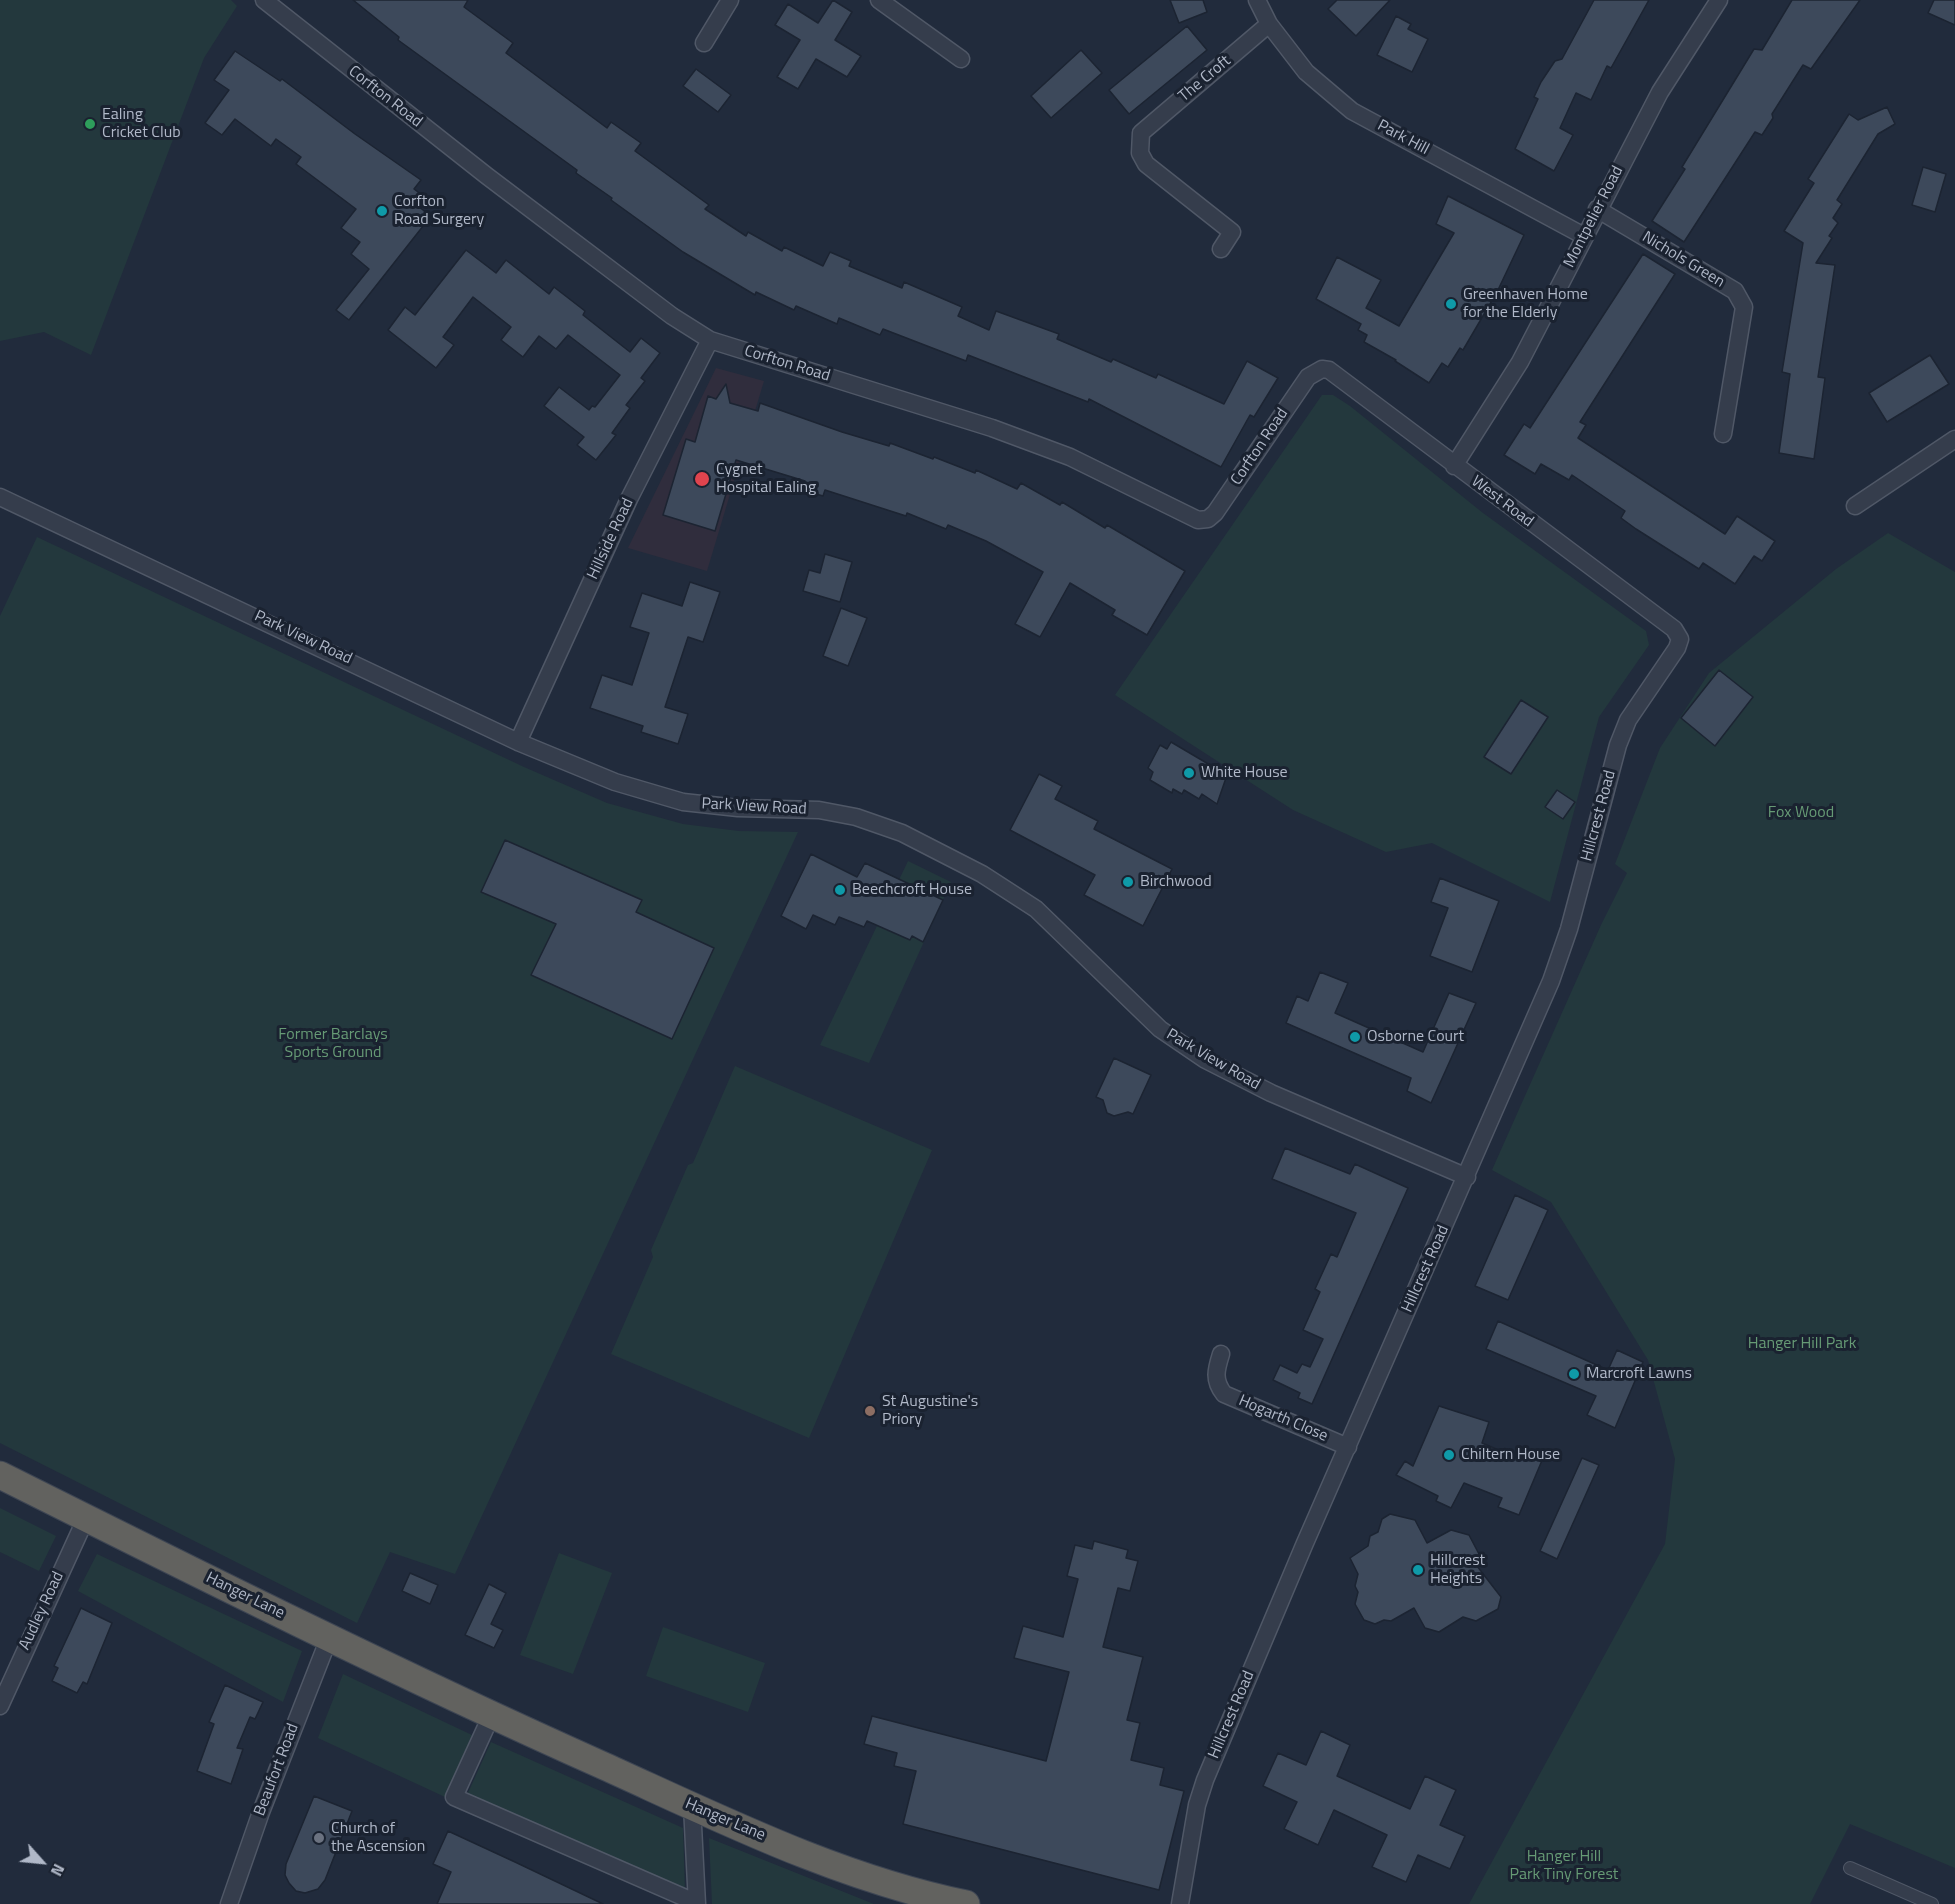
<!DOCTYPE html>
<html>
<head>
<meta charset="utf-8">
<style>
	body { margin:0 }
	#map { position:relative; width:1955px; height:1904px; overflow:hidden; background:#212b3c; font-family:"Titillium Web",sans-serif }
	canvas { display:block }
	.north { position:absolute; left:12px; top:1832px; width:60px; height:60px; -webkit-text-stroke:4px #1a2230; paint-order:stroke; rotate:117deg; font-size:16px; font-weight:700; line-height:24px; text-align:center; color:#b0b8c8 }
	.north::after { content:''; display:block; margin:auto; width:21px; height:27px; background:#b0b8c8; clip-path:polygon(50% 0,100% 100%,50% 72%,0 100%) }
</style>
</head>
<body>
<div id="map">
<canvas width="1955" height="1904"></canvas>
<div class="north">N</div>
</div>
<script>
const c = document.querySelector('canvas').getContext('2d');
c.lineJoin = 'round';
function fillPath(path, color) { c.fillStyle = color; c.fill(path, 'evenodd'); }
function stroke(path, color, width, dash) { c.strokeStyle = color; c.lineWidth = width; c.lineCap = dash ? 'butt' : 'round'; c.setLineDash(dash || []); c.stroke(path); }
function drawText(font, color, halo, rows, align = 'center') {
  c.font = font + ' "Titillium Web",sans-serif'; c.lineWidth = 6; c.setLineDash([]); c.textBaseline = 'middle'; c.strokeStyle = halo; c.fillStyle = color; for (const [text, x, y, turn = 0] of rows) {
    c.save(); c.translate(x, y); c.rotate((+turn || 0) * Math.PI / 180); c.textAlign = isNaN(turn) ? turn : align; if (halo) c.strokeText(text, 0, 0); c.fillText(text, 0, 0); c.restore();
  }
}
fillPath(new Path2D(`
	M716,368L764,381L707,571L628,548Z`), '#302d3d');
fillPath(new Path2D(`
	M0,0H231L237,6L204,58L91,355L44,332L0,341Z
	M1322,395H1333L1350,406L1483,513L1646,631L1649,645L1599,717L1550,902L1432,843L1386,852L1293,810L1115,695Z
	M1888,533L1955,572V1868L1850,1824L1810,1904H1469L1665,1544L1675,1459L1648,1360L1551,1202L1492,1170L1601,925L1627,873L1615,864L1660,748L1709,673L1836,569Z
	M37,537L524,767L607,803L683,824L739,831L798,832L455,1574L390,1552L357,1623L0,1443V616Z
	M908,861L951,882L869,1063L820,1045Z
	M735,1066L932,1150L809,1438L611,1354L653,1257L651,1250L688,1165L693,1163Z
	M0,1508L56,1536L39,1571L0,1552Z
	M559,1553L612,1573L573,1674L520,1655Z
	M97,1554L302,1651L283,1702L78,1591Z
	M663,1627L765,1663L748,1712L646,1676Z
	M343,1674L472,1735L445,1797L318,1738Z
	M491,1742L683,1828L685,1892L467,1795Z
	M709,1838L874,1904H712Z`), '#23383d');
const building = new Path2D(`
	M353,0H468L464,7L513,43L506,53L607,128L611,122L641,143L635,151L709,205L705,209L746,236L748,232L782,251L784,247L823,266L830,252L851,261L849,266L902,288L904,282L962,307L958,316L989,330L996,311L1059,334L1057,339L1111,362L1113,359L1156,378L1158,374L1224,404L1247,361L1278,378L1254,417L1250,415L1221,467L1089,399L1088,402L968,355L966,361L883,329L880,335L839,318L837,324L796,306L794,310L756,292L755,295L683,252L611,200L612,198L576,173L577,170L398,40L399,37Z
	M833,0L852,12L835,40L861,56L847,77L816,59L798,89L777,77L800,40L775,25L788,4L818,23Z
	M1170,0H1203L1207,12L1179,23Z
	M1337,0H1390L1356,36L1328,9Z
	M1594,0H1649L1611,68L1607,66L1591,100L1576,93L1560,128L1573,135L1554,171L1515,149L1538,99L1534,97L1541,82L1555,61L1562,59Z
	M1792,0H1860L1811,69L1803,65L1772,114L1773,118L1762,135L1755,132L1684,242L1652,221L1685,169L1682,167L1754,49L1762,50Z
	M1934,0H1955V25L1928,13Z
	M1396,16L1411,24L1408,29L1428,39L1412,72L1377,55Z
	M1187,26L1207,50L1129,114L1109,90Z
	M1081,50L1102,73L1051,118L1031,96Z
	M235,51L280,81L282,79L355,134L421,180L414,189L422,195L415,204L431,216L349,320L336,310L369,269L351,254L360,242L341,228L356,209L296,164L301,157L276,139L271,146L235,119L222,135L205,123L229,90L214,80Z
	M696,69L731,95L718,112L683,86Z
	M1887,107L1895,124L1878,134L1837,200L1842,204L1833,218L1838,223L1829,236L1832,238L1816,263L1835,265L1818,377L1825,378L1814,459L1779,453L1790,374L1782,372L1803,243L1784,231L1814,183L1808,179L1849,114L1858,120Z
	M1923,167L1946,174L1935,212L1912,205Z
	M1448,196L1524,235L1497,292L1463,350L1460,348L1448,367L1442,363L1429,383L1395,361L1396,360L1364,342L1367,335L1358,330L1361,324L1316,299L1337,257L1381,280L1366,308L1399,326L1454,233L1436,224Z
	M466,250L496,273L506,260L549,294L554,287L585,311L583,315L630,352L641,338L660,353L641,378L645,381L626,405L630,408L612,433L616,435L596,460L577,445L584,437L544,406L559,387L589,410L592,406L595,407L620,375L568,335L556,349L539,336L523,357L501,340L511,327L473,297L443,337L454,345L436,368L388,330L405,307L415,315Z
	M1643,254L1675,274L1580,422L1586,425L1578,438L1725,534L1737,516L1775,541L1762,561L1754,556L1735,584L1703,563L1699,569L1636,529L1621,518L1625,511L1572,475L1569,480L1541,464L1535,474L1504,455L1524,424L1530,428Z
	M1930,355L1949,384L1887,422L1869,393Z
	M726,384L730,403L758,411L760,403L842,432L889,446L890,443L933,459L934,457L975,473L976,470L1017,489L1021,483L1060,505L1062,502L1105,528L1107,525L1185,571L1147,635L1112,615L1115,610L1070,583L1040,637L1015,624L1043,572L986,541L948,525L946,529L907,513L906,516L825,490L823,496L802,490L805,481L736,460L715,531L663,515L686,439L695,442L708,396L716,399Z
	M825,554L852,562L840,602L803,591L809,570L820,573Z
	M690,582L720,592L703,642L688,637L665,707L688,714L678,744L641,732L643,726L590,708L602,675L632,685L649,633L630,627L642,593L682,606Z
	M841,608L867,618L848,666L823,656Z
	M1719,670L1753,697L1715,746L1681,718Z
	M1521,700L1548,717L1511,774L1484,757Z
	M1171,742L1227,775L1217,804L1202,794L1199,799L1184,790L1182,794L1173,789L1172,793L1150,780L1153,772L1148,768L1160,745L1167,749Z
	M1039,774L1062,786L1055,799L1098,821L1094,829L1172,869L1143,926L1084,895L1095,875L1010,830Z
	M1557,790L1575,802L1563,819L1545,807Z
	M505,840L642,900L636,912L714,948L672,1039L531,975L556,924L481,892Z
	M811,854L857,877L865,863L943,900L923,942L912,936L910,940L867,921L864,927L839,917L835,925L813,915L806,929L781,916Z
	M1440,878L1499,901L1472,972L1430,956L1448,908L1431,902Z
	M1320,972L1348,983L1335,1013L1423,1052L1449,993L1476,1003L1431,1103L1407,1091L1411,1078L1286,1023L1297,996L1308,1001Z
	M1114,1058L1151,1075L1133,1114L1128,1112L1114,1116L1107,1113L1103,1100L1096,1097Z
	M1285,1148L1350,1174L1355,1164L1408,1188L1312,1404L1298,1398L1300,1393L1273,1380L1280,1365L1297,1373L1302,1364L1310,1367L1323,1339L1303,1330L1320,1292L1315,1289L1331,1254L1337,1257L1356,1213L1272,1179Z
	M1515,1195L1548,1210L1508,1300L1475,1286Z
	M1498,1321L1608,1370L1617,1350L1643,1362L1615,1428L1587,1415L1596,1396L1486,1349Z
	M1439,1406L1489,1422L1482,1443L1520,1459L1523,1450L1543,1458L1519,1515L1498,1507L1502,1498L1464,1483L1451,1508L1436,1501L1438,1496L1396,1475L1405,1461L1413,1466Z
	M1582,1458L1599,1465L1557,1559L1540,1551Z
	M1390,1514L1415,1520L1427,1543L1451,1530L1469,1535L1480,1556L1477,1566L1501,1597L1498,1609L1476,1621L1463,1617L1439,1632L1425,1628L1414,1608L1391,1621L1384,1620L1375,1624L1364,1620L1355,1604L1358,1592L1355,1586L1358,1574L1350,1558L1368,1546L1370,1536L1378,1532L1382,1519Z
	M1094,1541L1128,1550L1126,1558L1138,1561L1130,1591L1118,1588L1103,1647L1143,1657L1127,1720L1140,1723L1131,1760L1164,1768L1160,1785L1184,1791L1159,1890L903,1824L916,1771L894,1766L897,1753L864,1744L872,1716L1046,1761L1069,1672L1014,1658L1023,1626L1063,1637L1078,1579L1067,1576L1075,1545L1092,1549Z
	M410,1573L438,1585L430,1604L402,1591Z
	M489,1584L506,1593L491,1624L503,1630L494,1648L465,1635Z
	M81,1608L112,1623L87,1684L83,1682L77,1693L52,1681L58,1668L54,1666Z
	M225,1685L263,1702L255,1719L250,1717L237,1748L243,1749L231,1784L197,1771L214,1724L209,1722Z
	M1321,1731L1350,1745L1337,1776L1410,1809L1425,1776L1456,1790L1440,1825L1465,1836L1450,1869L1418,1855L1406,1882L1372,1867L1387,1835L1334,1810L1318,1845L1284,1829L1297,1802L1263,1786L1278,1753L1306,1765Z
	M314,1796L352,1811L325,1880L318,1889L305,1893L296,1891L289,1883L285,1875L286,1864Z
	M448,1831L515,1862L603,1904H437L451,1872L433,1864Z`);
fillPath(building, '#3d495b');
stroke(building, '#1c2432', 1.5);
const pedestrian = new Path2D(`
	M1850,1868L1932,1904`);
const minor = new Path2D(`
	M264,0L487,176L672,316L710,340L992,428L1070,457L1198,520L1208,519L1215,513L1308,377L1322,369L1329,370L1674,629L1680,639L1677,648L1628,720L1618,745L1569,929L1551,981L1305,1543L1205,1780L1197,1805L1180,1904
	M879,0L961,59
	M1257,0L1269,24L1306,72L1352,111L1584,236
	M704,43L730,0
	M1597,209L1735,291L1744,307L1723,434
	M1221,249L1232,232L1146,164L1140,153L1141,133L1269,24
	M1454,466L1520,362L1660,92L1719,0
	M0,497L518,742L615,782L683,802L738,808L819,810L856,817L902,833L982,874L1036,909L1160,1029L1204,1059L1271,1093L1467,1177
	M1855,506L1955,439
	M518,742L629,499L710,340
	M1221,1354C1216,1370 1213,1380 1224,1394L1348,1447
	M0,1706L86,1518
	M491,1716L454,1797L697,1903
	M692,1806L697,1904
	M229,1904L261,1812L329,1638`);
const trunk = new Path2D(`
	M0,1475C200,1575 400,1675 604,1766C721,1819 839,1878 966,1904`);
stroke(pedestrian, '#505867', 14);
stroke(minor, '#505867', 19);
stroke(trunk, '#3d4553', 29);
stroke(pedestrian, '#353d4c', 12);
stroke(minor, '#353d4c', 16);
stroke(trunk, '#62625f', 27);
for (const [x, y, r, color] of [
	[90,124,6,"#2e9e5b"],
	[382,211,6,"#0f9aa8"],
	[1451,304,6,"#0f9aa8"],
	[702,479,8,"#e0444e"],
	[1189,773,6,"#0f9aa8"],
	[1128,882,6,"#0f9aa8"],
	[840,890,6,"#0f9aa8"],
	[1355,1037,6,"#0f9aa8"],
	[1574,1374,6,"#0f9aa8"],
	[870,1411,6,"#8d6e63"],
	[1449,1455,6,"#0f9aa8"],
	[1418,1570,6,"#0f9aa8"],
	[319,1838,6,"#6b7280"]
]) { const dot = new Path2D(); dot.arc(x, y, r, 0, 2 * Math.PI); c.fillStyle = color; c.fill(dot); stroke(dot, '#1a2230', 2); }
drawText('16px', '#b0b8c8', '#1a2230', [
	["The Croft",1205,79,-40],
	["Corfton Road",385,97,38],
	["Park Hill",1403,138,28],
	["Montpelier Road",1594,217,-63],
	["Nichols Green",1683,260,31],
	["Corfton Road",787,364,17],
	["Corfton Road",1260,447,-56],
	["West Road",1502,502,37],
	["Hillside Road",611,539,-65],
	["Park View Road",303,638,25],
	["Park View Road",754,807,3],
	["Hillcrest Road",1599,816,-75],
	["Park View Road",1213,1060,30],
	["Hillcrest Road",1426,1269,-66],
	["Hogarth Close",1283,1419,23],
	["Hanger Lane",245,1596,26],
	["Audley Road",42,1611,-65],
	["Hillcrest Road",1232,1715,-67],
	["Beaufort Road",277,1770,-69],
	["Hanger Lane",725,1820,23]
]);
drawText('16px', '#b0b8c8', '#1a2230', [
	["Ealing",102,115],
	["Cricket Club",102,133],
	["Corfton",394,202],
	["Road Surgery",394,220],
	["Greenhaven Home",1463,295],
	["for the Elderly",1463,313],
	["Cygnet",716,470],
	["Hospital Ealing",716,488],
	["White House",1201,773],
	["Birchwood",1140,882],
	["Beechcroft House",852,890],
	["Osborne Court",1367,1037],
	["Marcroft Lawns",1586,1374],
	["St Augustine's",882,1402],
	["Priory",882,1420],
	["Chiltern House",1461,1455],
	["Hillcrest",1430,1561],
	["Heights",1430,1579],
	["Church of",331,1829],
	["the Ascension",331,1847]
], 'left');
drawText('16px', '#669a75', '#1a2230', [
	["Fox Wood",1801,813],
	["Former Barclays",333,1035],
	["Sports Ground",333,1053],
	["Hanger Hill Park",1802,1344],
	["Hanger Hill",1564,1857],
	["Park Tiny Forest",1564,1875]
]);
</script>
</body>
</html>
